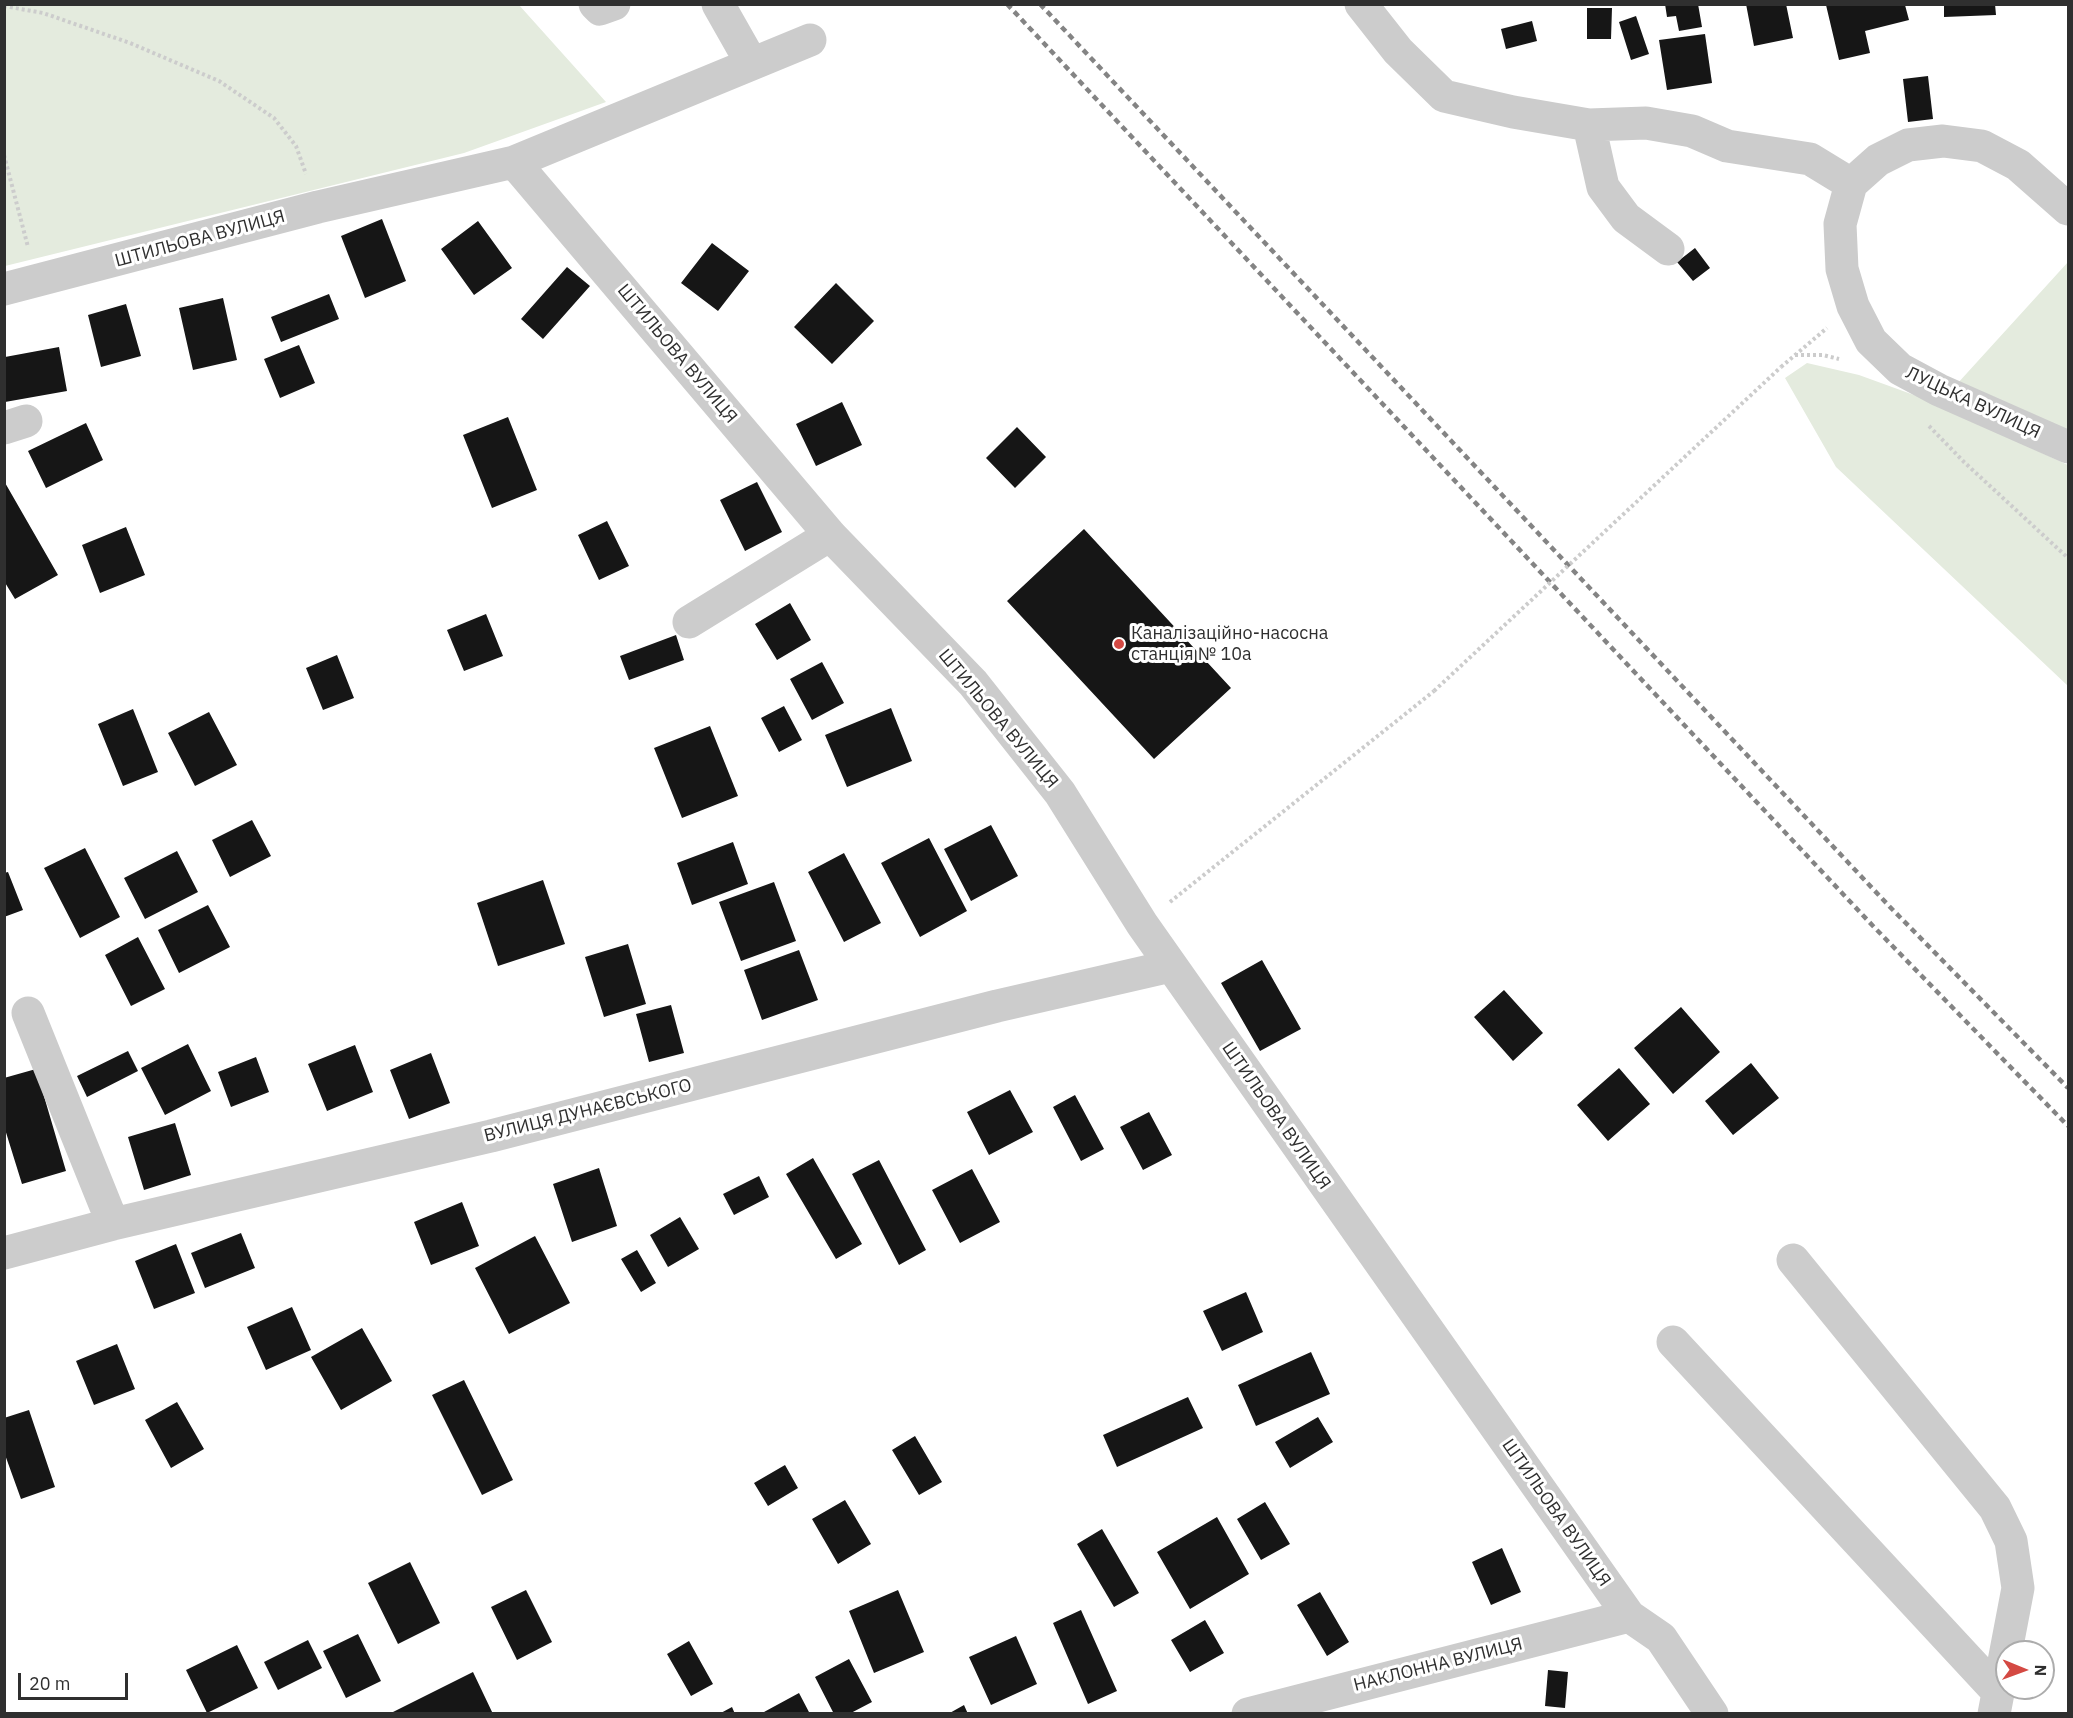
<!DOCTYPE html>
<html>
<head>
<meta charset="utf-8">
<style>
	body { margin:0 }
	#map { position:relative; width:2073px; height:1718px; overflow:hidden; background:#fff; font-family:"IBM Plex Sans",sans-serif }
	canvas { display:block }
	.frame { position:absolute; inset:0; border:6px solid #2f2f2f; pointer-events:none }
	.north { position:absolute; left:1995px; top:1640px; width:60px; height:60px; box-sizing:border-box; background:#fff; border:2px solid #acacac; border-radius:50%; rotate:91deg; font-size:16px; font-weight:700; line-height:24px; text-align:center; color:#2f2f2f }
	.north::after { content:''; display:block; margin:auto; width:21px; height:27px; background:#d44943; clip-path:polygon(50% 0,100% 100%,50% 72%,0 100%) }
	.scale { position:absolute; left:18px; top:1673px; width:110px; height:27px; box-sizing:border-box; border:3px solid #2f2f2f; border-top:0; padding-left:8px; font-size:18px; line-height:21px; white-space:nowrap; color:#2f2f2f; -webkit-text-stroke:4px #fff; paint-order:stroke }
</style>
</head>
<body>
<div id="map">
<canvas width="2073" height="1718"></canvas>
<div class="frame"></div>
<div class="north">N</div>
<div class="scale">20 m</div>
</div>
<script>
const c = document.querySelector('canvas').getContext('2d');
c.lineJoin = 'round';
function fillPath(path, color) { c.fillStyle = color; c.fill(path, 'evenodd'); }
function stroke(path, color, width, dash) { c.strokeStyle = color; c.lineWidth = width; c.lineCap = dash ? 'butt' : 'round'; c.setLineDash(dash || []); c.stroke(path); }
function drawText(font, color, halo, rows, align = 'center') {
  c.font = font + ' "IBM Plex Sans",sans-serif'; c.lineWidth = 6; c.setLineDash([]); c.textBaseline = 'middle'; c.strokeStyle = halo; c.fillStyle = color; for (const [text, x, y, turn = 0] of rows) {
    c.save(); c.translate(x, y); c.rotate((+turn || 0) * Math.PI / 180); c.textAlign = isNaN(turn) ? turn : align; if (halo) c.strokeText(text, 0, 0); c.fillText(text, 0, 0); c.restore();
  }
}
fillPath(new Path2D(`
	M4,5H519L606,102L464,153L5,266Z
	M2068,262V434L1957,384Z
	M1807,363L1859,375L1925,399L2068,465V686L1836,467L1785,378Z`), '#e4ebde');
fillPath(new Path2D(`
	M1665,4H1698L1702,27L1679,31L1676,16L1667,17Z
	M1746,4H1786L1793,38L1754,46Z
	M1944,4H1995L1996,15L1944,17Z
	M1826,5H1905L1909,20L1865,31L1870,53L1839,60Z
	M1587,8H1612L1611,39H1587Z
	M1636,16L1649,54L1631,60L1619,22Z
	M1532,21L1537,41L1506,49L1501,29Z
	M1705,34L1712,83L1667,90L1659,40Z
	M1928,76L1933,119L1908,122L1903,79Z
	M382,219L406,281L365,298L341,236Z
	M478,221L512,268L474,295L441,249Z
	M712,243L749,271L718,311L681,283Z
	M1695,248L1710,268L1693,281L1677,262Z
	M567,267L590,286L543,339L521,319Z
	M836,283L874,321L832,364L794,327Z
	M329,294L339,319L281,342L271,317Z
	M223,298L237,360L193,370L179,308Z
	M126,304L141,356L101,367L88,315Z
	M299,345L315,383L280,398L264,359Z
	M59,347L67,391L5,402V357Z
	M842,402L862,445L816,466L796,424Z
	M508,417L537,490L492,508L463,435Z
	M86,423L103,460L46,488L28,451Z
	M1017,427L1046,457L1015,488L986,458Z
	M4,481L58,575L15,599L4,581Z
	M757,482L782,532L745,551L720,500Z
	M607,521L629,566L599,580L578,535Z
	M126,527L145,575L100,593L82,545Z
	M1084,529L1231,688L1154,759L1007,601Z
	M790,603L811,640L777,660L755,624Z
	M486,614L503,656L464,671L447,630Z
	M676,635L684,660L629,680L620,656Z
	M337,655L354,698L323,710L306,668Z
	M822,662L844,703L812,720L790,679Z
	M784,706L802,740L779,752L761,718Z
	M891,708L912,761L847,787L825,735Z
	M133,709L158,772L123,786L98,724Z
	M209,712L237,765L195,786L168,733Z
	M710,726L738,796L682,818L654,748Z
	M252,820L271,856L230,877L212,840Z
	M991,825L1018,876L971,901L944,849Z
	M929,838L967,911L920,937L881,863Z
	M733,842L748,884L692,905L677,863Z
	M85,848L120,917L80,938L44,868Z
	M177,851L198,892L145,919L124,878Z
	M844,853L881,923L844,942L808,872Z
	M8,872L23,910L4,917V873Z
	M543,880L565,944L498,966L477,903Z
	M774,882L796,941L741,961L719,902Z
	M208,905L230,947L179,973L158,930Z
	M138,937L165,989L131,1006L105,955Z
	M628,944L646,1004L604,1017L585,957Z
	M799,950L818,1000L762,1020L744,970Z
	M1262,960L1301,1029L1260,1051L1221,983Z
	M1504,990L1543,1033L1513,1061L1474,1017Z
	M671,1005L684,1053L649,1062L636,1014Z
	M1681,1007L1720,1052L1673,1094L1634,1048Z
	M188,1044L211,1091L165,1115L141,1068Z
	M355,1045L373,1092L327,1111L308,1064Z
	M128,1051L138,1071L87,1097L77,1076Z
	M431,1053L450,1103L409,1119L390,1070Z
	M256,1057L269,1092L231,1107L218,1072Z
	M1751,1063L1779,1098L1733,1135L1705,1101Z
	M1619,1068L1650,1104L1608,1141L1577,1105Z
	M36,1069L66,1171L22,1184L4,1126V1078Z
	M1010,1090L1033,1132L989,1155L967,1112Z
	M1075,1095L1104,1149L1081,1161L1053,1107Z
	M1149,1112L1172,1155L1143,1170L1120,1127Z
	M175,1123L191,1175L144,1190L128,1137Z
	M813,1158L862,1244L836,1259L786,1174Z
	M879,1160L926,1250L899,1265L852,1174Z
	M599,1168L617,1226L572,1242L553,1184Z
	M972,1169L1000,1222L960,1243L932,1190Z
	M759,1176L769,1197L734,1215L723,1194Z
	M462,1202L479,1246L431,1265L414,1222Z
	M680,1217L699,1249L668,1267L650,1235Z
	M241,1233L255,1268L205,1288L191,1253Z
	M535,1236L570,1303L509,1334L475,1268Z
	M176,1244L195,1293L154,1309L135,1261Z
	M637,1250L656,1283L641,1292L621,1259Z
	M1246,1292L1263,1332L1222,1351L1203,1311Z
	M292,1307L311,1350L266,1370L247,1327Z
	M362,1328L392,1381L341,1410L311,1357Z
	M117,1344L135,1389L94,1405L76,1361Z
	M1311,1352L1330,1394L1256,1426L1238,1385Z
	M464,1380L513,1480L482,1495L432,1395Z
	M1188,1397L1203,1428L1117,1467L1103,1435Z
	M177,1402L204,1449L171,1468L145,1420Z
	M29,1410L55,1487L21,1499L4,1452V1418Z
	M1318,1417L1333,1442L1290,1468L1275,1442Z
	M915,1436L942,1482L919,1495L892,1450Z
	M785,1465L798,1488L768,1506L754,1483Z
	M845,1500L871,1544L838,1564L812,1519Z
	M1265,1502L1290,1544L1261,1560L1237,1519Z
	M1217,1517L1249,1574L1190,1609L1157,1552Z
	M1102,1529L1139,1593L1114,1607L1077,1544Z
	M1502,1548L1521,1592L1491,1605L1472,1562Z
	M410,1562L440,1623L398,1644L368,1583Z
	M526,1590L552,1642L517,1660L491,1607Z
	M898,1590L924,1652L874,1673L849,1611Z
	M1320,1592L1349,1642L1327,1656L1297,1605Z
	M1081,1610L1117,1691L1088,1704L1053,1623Z
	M1205,1620L1224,1653L1190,1672L1171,1640Z
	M358,1634L381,1681L346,1698L323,1651Z
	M1016,1636L1037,1684L991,1705L969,1657Z
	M308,1640L322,1668L278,1690L264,1662Z
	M689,1641L713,1684L691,1696L667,1654Z
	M237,1645L258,1688L207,1713L186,1670Z
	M849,1659L872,1702L849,1714H834L815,1677Z
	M1548,1670L1568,1672L1565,1708L1545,1706Z
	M473,1672L493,1714H389Z
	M799,1693L810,1714H765L764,1712Z
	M964,1705L968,1714H948Z
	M732,1707L735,1714H719Z`), '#161616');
stroke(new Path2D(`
	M4,6L43,13L130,43L219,81L274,118L296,146L306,174
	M4,155L28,247
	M1795,355H1823L1839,359
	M1781,367L1827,328
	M1929,426L1964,462L2068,558
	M1170,902L1434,691`), '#ccc', 4, [3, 3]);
stroke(new Path2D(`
	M595,4L600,9L614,4
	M718,4L752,64
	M1361,4L1398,51L1444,96L1513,112L1589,125L1646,123L1692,131L1727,146L1810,159L1851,184
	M1589,125L1603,187L1626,218L1668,249
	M514,162L830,535L973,683L1060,793L1142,924L1629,1616L1661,1638L1712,1714
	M2068,209L2018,165L1982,146L1943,141L1908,145L1878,160L1851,184L1840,224L1842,269L1853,306L1871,341L1900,369L1939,390L2068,447
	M4,289L318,207L514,162L810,40
	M4,428L26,421
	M689,622L830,535
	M28,1013L113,1224
	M4,1253L113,1224L491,1136L997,1006L1171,966
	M1793,1260L1995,1508L2011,1541L2018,1588L1994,1714
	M1673,1342L1997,1691
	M1248,1714L1629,1616`), '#ccc', 33);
stroke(new Path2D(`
	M1007,4L1873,926L2068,1126
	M1040,4L1890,907L2068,1088`), '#848484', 4.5, [6, 4.5]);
stroke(new Path2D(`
	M1434,691L1781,367`), '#ccc', 4, [3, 3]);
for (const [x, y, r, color] of [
	[1119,644,6,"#d44943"]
]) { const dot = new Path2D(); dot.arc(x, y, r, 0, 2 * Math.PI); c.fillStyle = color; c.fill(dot); stroke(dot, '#fff', 2); }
drawText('18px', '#2f2f2f', '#fff', [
	["ШТИЛЬОВА ВУЛИЦЯ",200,239,-15],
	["ШТИЛЬОВА ВУЛИЦЯ",677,354,50],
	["ЛУЦЬКА ВУЛИЦЯ",1973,403,25],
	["ШТИЛЬОВА ВУЛИЦЯ",998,719,50],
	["ВУЛИЦЯ ДУНАЄВСЬКОГО",588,1111,-14],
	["ШТИЛЬОВА ВУЛИЦЯ",1276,1116,55],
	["ШТИЛЬОВА ВУЛИЦЯ",1556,1513,55],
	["НАКЛОННА ВУЛИЦЯ",1438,1665,-14]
]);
drawText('18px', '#2f2f2f', '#fff', [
	["Каналізаційно-насосна",1131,634],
	["станція № 10а",1131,655]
], 'left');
</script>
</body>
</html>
